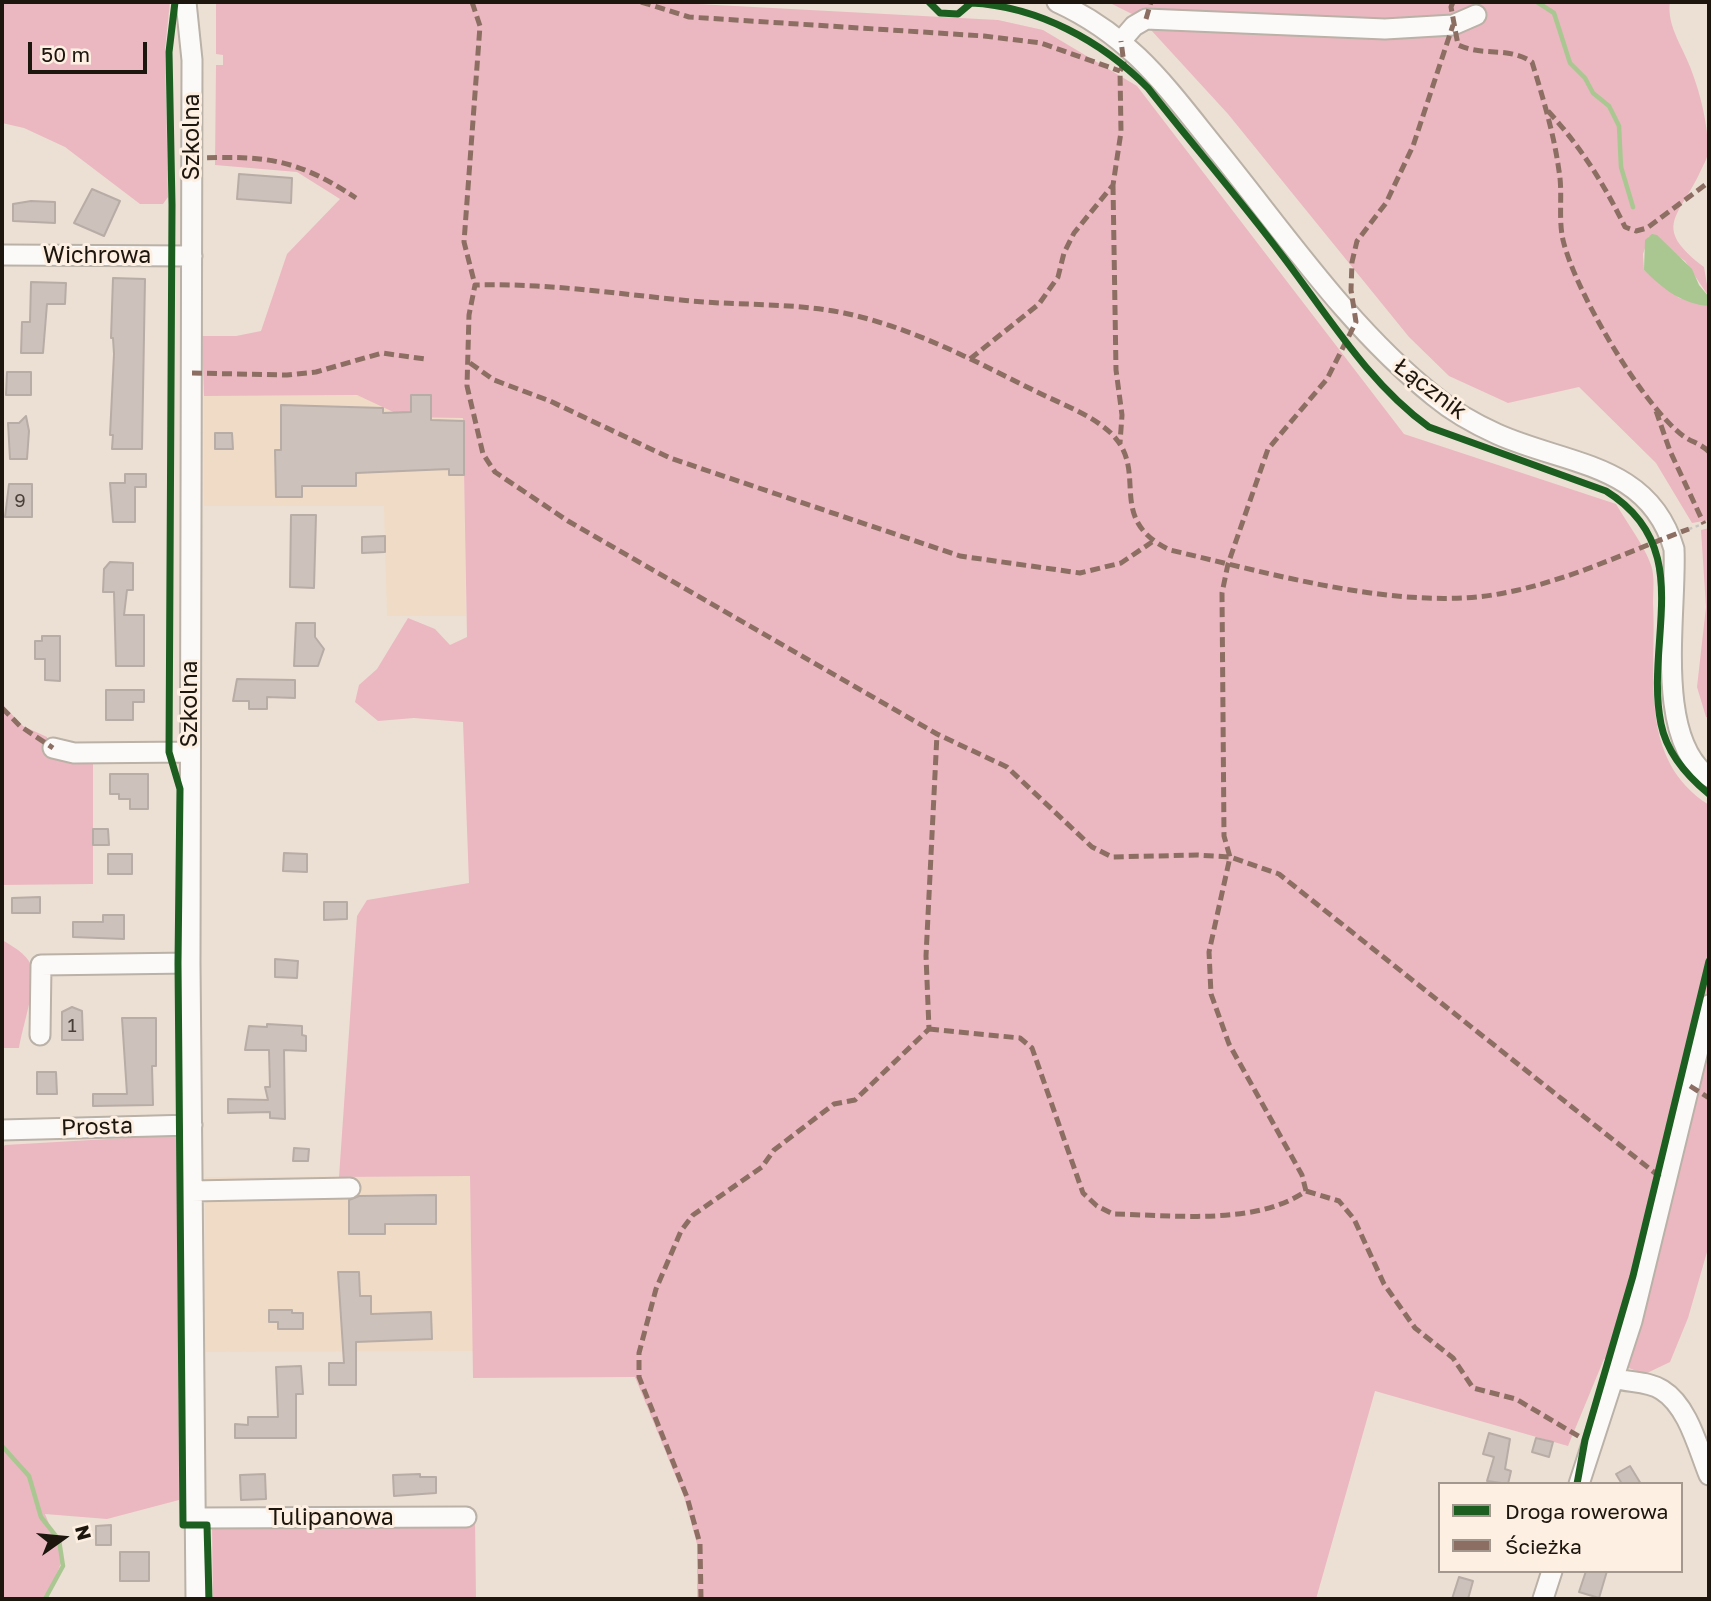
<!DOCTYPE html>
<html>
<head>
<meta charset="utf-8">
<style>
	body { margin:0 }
	#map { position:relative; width:1711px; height:1601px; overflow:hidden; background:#ece0d4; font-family:"Golos Text",sans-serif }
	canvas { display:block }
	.frame { position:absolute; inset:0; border:4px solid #1d160e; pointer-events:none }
	.legend { position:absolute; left:1438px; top:1482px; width:245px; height:91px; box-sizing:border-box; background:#fdefe1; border:2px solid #a3988d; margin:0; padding:9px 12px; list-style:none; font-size:21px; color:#1d160e }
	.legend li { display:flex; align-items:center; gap:14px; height:35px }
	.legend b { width:35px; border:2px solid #a3988d }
	.north { position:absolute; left:28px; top:1503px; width:70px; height:70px; -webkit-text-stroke:5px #fdefe1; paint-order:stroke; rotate:75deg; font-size:19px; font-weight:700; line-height:28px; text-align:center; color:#1d160e }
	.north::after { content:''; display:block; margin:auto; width:24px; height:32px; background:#1d160e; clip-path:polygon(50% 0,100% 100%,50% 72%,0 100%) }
	.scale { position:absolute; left:28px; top:42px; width:119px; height:32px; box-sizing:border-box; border:4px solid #1d160e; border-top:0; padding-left:9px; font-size:21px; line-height:24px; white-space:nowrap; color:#1d160e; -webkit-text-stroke:5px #fdefe1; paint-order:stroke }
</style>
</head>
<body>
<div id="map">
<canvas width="1711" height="1601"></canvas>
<div class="frame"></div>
<ul class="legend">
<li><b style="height:9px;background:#1b5e20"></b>Droga rowerowa</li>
<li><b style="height:9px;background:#8d6e63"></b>Ścieżka</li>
</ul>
<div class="north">N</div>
<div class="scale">50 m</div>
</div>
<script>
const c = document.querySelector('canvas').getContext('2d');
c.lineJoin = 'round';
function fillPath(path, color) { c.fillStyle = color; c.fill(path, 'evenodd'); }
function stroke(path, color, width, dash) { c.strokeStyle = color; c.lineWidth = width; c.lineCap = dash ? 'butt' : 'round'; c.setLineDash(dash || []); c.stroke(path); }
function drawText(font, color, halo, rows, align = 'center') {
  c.font = font + ' "Golos Text",sans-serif'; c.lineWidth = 6; c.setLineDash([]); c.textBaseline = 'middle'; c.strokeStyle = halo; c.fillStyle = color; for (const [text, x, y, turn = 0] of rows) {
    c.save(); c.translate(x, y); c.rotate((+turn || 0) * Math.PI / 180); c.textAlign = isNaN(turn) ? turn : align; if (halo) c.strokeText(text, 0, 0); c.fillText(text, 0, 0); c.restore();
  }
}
fillPath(new Path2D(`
	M463,395L466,616H387L384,506H204V396Z
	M470,1176L473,1351L205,1352V1177Z`), '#f0dbc6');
fillPath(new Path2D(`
	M2,2H170L165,50L168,197L163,204H140L65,147L24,128L2,123Z
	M216,2H660L998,20L1043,30L1137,86L1404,434L1616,504C1627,523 1644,545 1651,565C1655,576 1653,591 1653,603C1657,675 1637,759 1709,805V1245L1688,1318L1670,1362L1645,1374L1604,1359L1568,1446L1375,1391L1316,1599H697V1544L684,1497L635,1377L473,1378L470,1176L339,1177L357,916L367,900L469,883L463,722L414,718L378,721L355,702L359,685L377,669L408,618L435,629L450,645L467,637L463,418L404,417L357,395L204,396L202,336H236L261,331L287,254L340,199L297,172L215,165L216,65H223V55L216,54Z
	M1108,2H1670C1666,26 1685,50 1692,72C1701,96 1708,125 1708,151C1708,157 1704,164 1701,170C1680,217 1650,226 1704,267L1709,297L1685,261L1649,236L1643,254L1644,270L1679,298L1709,306V520L1692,523L1656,463L1579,387L1508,403L1449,376L1409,337L1228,114L1140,18Z
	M1709,528V718L1706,717L1697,687L1706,607L1701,530Z
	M2,704L23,726L47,737L48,752L93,763V884L2,885Z
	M2,940C12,946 26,953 31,965C38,982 22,1028 19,1048H2Z
	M177,1135L179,1500L107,1519L45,1514L63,1558L47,1599H2V1148L5,1145Z
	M475,1518L476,1599H213L212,1527Z`), '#ebb8c1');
fillPath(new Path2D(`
	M1652,234L1657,235L1692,269L1699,285L1709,297V306C1682,304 1663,289 1644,270L1645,240Z`), '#aac792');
stroke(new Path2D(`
	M1537,2L1554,13L1570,63L1585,78L1593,93L1609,106L1619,126L1621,167L1633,207
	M2,1446L29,1476L41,1517L59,1540L63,1566L45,1599`), '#aac792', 4.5);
const building = new Path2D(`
	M239,174L292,178L291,203L237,199Z
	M92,189L120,201L104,236L74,223Z
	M31,201L55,202V223L13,221V204Z
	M113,278L145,279L142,449H112L113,435H110L114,354L113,338H111Z
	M31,282L66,283L65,304H47L43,353H21L22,322H30Z
	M7,372H31V395H6Z
	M411,395H431V420L464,421V475H449V469L356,473V486H302V497H276L275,450H281V405L383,408V413L411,412Z
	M26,416L29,431L27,459H10L8,423H19Z
	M215,433H232L233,449H215Z
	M125,474H146V487H135V522H113L110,483H125Z
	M9,484H32V517H5Z
	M291,515H316L314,588L290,587Z
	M385,536V552L362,553V537Z
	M110,562L133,563V590H127L124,615H144V666H116L114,592H103L104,569Z
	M296,623H315V637L324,649L318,666H294Z
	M42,636H60V681L45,680V659H35V641H42Z
	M237,679L295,680V698L267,697V709H249V701H233Z
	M106,690H144V702H133V720H106Z
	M110,774H148V809H130V799H119V794H110Z
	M93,829H108L109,845H93Z
	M284,853L307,854V872L283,871Z
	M108,854H132V874H108Z
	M40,897V913H12V898Z
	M324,902H347V919L324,920Z
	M103,915H124V939L73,937V922H103Z
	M275,959L298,961L297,978L275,977Z
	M72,1007L82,1011L83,1040H62V1012Z
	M122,1018H156V1066H152L153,1105L93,1106V1094H127Z
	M267,1024L302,1026V1035L306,1036V1051L284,1050L285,1119L270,1118V1112L228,1113V1099L268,1100L265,1087H270L269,1050H245L249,1026L267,1027Z
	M37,1072H56L57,1094H37Z
	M294,1148L309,1149L308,1161H293Z
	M436,1195V1224H385V1234H349V1200L359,1196Z
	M338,1272H359L360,1296H371V1314L431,1312L432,1339L356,1342V1385H329V1363H344Z
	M269,1310H292V1313H303V1329H278V1322H269Z
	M301,1366L303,1394H296V1438H235V1424L248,1425V1417H278L276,1367Z
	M1489,1433L1510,1439L1505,1469L1511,1471L1508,1484L1487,1481L1494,1457L1483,1454Z
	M1536,1438L1553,1442L1549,1457L1532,1452Z
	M1630,1466L1641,1484H1622L1616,1474Z
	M265,1474L266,1499L241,1500L240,1475Z
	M420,1474V1477H436V1493L394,1496L393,1475Z
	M111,1525V1545H96V1526Z
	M120,1552H149V1581H120Z
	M1586,1571H1607L1599,1598L1579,1592Z
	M1459,1577L1473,1581L1468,1599H1452Z`);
fillPath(building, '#cdc1bb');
stroke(building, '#b8aca6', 2);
const minor = new Path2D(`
	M186,2L192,60L190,963L196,1599
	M1057,2C1133,37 1167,88 1218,151C1286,235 1349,328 1434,396C1452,411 1475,424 1497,434C1566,465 1649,463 1674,549C1677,611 1653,738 1709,777
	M1121,41L1134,26L1146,19L1385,29L1453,25L1476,15
	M2,255L192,256
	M53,748L74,753L190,752
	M40,1035L41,965L190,963
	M2,1130L192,1125
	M192,1191L350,1188
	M1614,1378C1630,1383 1648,1381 1662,1390C1688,1406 1698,1448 1709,1475
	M1579,1484L1632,1321L1709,1005
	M196,1518L466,1517
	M1543,1599L1552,1571`);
stroke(minor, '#bab1a7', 23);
stroke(new Path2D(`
	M1689,529L1700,525`), '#c9c6c2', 2.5, [3.5, 3.5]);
stroke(minor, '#fcfaf9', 19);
stroke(new Path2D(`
	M472,2L480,26L464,242L475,285
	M641,2L689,17L984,36L1041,43L1120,71
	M1453,2L1451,7L1458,45C1485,57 1507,46 1532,62C1543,98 1554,134 1559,171C1563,193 1558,218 1563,240C1575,291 1641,403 1682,435C1691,442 1702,444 1709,452
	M1146,19L1151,2
	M1548,111C1581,147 1604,184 1625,227L1636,231L1647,228L1709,182
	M192,158C265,156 294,157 356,198
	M1113,185L1116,370L1122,415L1120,443
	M970,359L1039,304L1058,277L1064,253L1074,233L1113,185L1121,132L1120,71L1124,64L1121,41
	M470,363L494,380L550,401L670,458L960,556L1080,573L1121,563L1152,542
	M192,373L287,375L316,372L382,353L425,359
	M1656,411L1670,451L1704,524
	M2,708L20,726L53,748
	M929,1029L1020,1038L1032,1048L1083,1193L1097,1206L1113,1214C1172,1215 1256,1226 1306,1191L1302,1175L1229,1044L1211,994L1209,952L1230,857L1224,836L1222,593L1228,564L1268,449L1327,379L1356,322L1351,290L1352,262L1357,241L1386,203L1413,146L1453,25
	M1690,1086L1709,1098
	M1660,1177L1279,874L1230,857L1197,855L1112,857L1092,847L1007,767L937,734L568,521L495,472L483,454L467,386L469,315L475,285C544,283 612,293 681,300C735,306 790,302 844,313C911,327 975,361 1035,391C1057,402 1082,411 1101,425C1158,465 1099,516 1170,550C1269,573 1404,613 1504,593C1568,581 1629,551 1689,529
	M1306,1191L1339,1201L1354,1219L1384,1284L1415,1328L1453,1358L1473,1388L1516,1399L1585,1440
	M701,1599L700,1544L687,1497L639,1377V1353L656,1289L681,1231L693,1215L762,1167L774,1150L834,1104L855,1100L929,1029L926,956L937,734`), '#8d6e63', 5, [10, 5]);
stroke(new Path2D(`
	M175,2L169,52L172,205L169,752L180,789L178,963L183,1525H207L209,1599
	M929,2L940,13L958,14L971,3C1037,6 1102,41 1148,88C1192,144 1239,198 1281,254C1327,314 1368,383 1429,427L1606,491C1698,548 1644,640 1661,724C1667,754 1687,776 1709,794
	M1577,1484L1585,1440L1633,1276L1709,961`), '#1b5e20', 7);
drawText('19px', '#494139', null, [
	["9",20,501],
	["1",72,1026]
]);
drawText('23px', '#1d160e', '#fdefe1', [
	["Szkolna",192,137,-90],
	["Wichrowa",97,256],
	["Łącznik",1430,389,37],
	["Szkolna",190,704,-90],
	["Prosta",97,1127,-2],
	["Tulipanowa",331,1518]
]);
</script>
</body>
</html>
